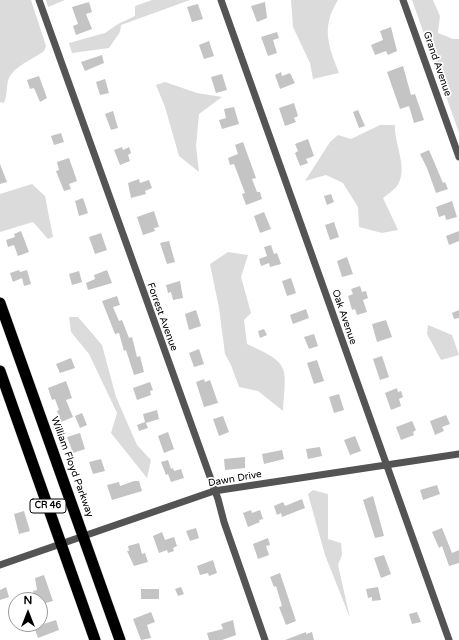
<!DOCTYPE html>
<html>
<head>
<meta charset="utf-8">
<style>
	body { margin:0 }
	#map { position:relative; width:459px; height:640px; overflow:hidden; background:#fff; font-family:"Varela Round",sans-serif }
	canvas { display:block }
	.north { position:absolute; left:8px; top:592px; width:40px; height:40px; box-sizing:border-box; background:#fff; border:1px solid #999; border-radius:50%; rotate:0deg; font-size:11px; font-weight:700; line-height:16px; text-align:center; color:#000 }
	.north::after { content:''; display:block; margin:auto; width:14px; height:18px; background:#000; clip-path:polygon(50% 0,100% 100%,50% 72%,0 100%) }
</style>
</head>
<body>
<div id="map">
<canvas width="459" height="640"></canvas>
<div class="north">N</div>
</div>
<script>
const c = document.querySelector('canvas').getContext('2d');
c.lineJoin = 'round';
function fillPath(path, color) { c.fillStyle = color; c.fill(path, 'evenodd'); }
function stroke(path, color, width, dash) { c.strokeStyle = color; c.lineWidth = width; c.lineCap = dash ? 'butt' : 'round'; c.setLineDash(dash || []); c.stroke(path); }
function drawText(font, color, halo, rows, align = 'center') {
  c.font = font + ' "Varela Round",sans-serif'; c.lineWidth = 3.5; c.setLineDash([]); c.textBaseline = 'middle'; c.strokeStyle = halo; c.fillStyle = color; for (const [text, x, y, turn = 0] of rows) {
    c.save(); c.translate(x, y); c.rotate((+turn || 0) * Math.PI / 180); c.textAlign = isNaN(turn) ? turn : align; if (halo) c.strokeText(text, 0, 0); c.fillText(text, 0, 0); c.restore();
  }
}
fillPath(new Path2D(`
	M0,0H31L46,46L44,51C33,59 15,66 9,78C6,84 8,94 4,103L0,102Z
	M46,0H65L48,7Z
	M152,0H190L121,25L120,32L109,48L72,53L69,43L105,33L118,24L135,16V6Z
	M291,0H338C321,27 328,45 339,73L313,79L310,63L293,27Z
	M412,0H433L440,16L438,33L453,39H459V133Z
	M165,82L197,93L222,97L199,114L196,146L199,172L179,156L165,107L156,85Z
	M380,125H395C394,145 409,169 397,186C394,190 388,194 383,198L398,230L382,233L359,227L358,207L343,183L326,175L305,181L330,142L338,135L351,139Z
	M32,184L45,196L53,237L48,239L33,222L0,232V194Z
	M228,252L248,255L241,277L251,313L244,320L247,344C291,364 286,366 283,411L258,391L239,387L231,365L225,354L219,308L210,264Z
	M69,317H78L102,345L116,397L137,445L151,460L147,478L111,433L117,413L89,354L71,332Z
	M428,325L452,335L459,355L441,360L427,334Z
	M313,490L328,494V539L341,543L342,555L338,565L350,618L325,555L308,494Z`), '#dbdbdb');
fillPath(new Path2D(`
	M89,2L92,12L86,14L92,29L76,35L73,26L78,24L72,7Z
	M265,2L267,18L257,22L251,6Z
	M198,4L203,19L192,22L187,7Z
	M391,27L397,51L388,55L386,51L375,55L371,45L383,40L380,31Z
	M277,32L279,38L273,40L277,53L268,56L261,37Z
	M209,41L214,56L204,59L199,45Z
	M102,55L104,63L85,71L81,62Z
	M403,66L411,95L415,94L424,120L414,123L409,106L400,109L387,72Z
	M281,72L282,76L290,73L295,83L280,89L275,75Z
	M222,74L227,90L216,93L211,77Z
	M39,76L47,98L40,102L34,88L30,89L27,80Z
	M105,79L109,93L100,95L96,82Z
	M294,103L298,116L294,118L296,122L285,126L279,108Z
	M234,107L239,124L222,129L219,120L226,118L224,109Z
	M358,110L365,126L359,128L353,112Z
	M113,111L118,128L111,130L105,114Z
	M61,133L64,142L54,145L51,136Z
	M308,139L314,156L306,159L308,163L300,166L295,153L298,151L295,144Z
	M243,142L256,178L252,179L257,192H260L262,199L246,205L242,194L245,193L234,164L230,165L228,158L238,154L235,145Z
	M122,147L123,150L129,147L131,153L128,155L130,161L120,165L114,150Z
	M429,150L443,183L445,182L448,189L436,193L427,168L420,154Z
	M69,158L77,181L69,184L71,189L64,191L56,171L59,170L57,162Z
	M0,164L7,182L0,184Z
	M139,179L140,183L149,180L152,188L145,191L146,194L131,198L128,183Z
	M331,194L334,202L327,205L324,196Z
	M83,198L88,213L79,216L75,201Z
	M452,201L457,217L446,220L445,215L439,217L436,207Z
	M154,211L159,227L154,228L155,231L143,235L137,217Z
	M264,212L271,229L260,233L254,216Z
	M334,222L339,237L330,240L325,225Z
	M21,231L29,252L18,256L14,245L8,247L6,240L15,237L14,234Z
	M459,231V241L449,245L446,236Z
	M101,233L107,250L95,254L89,237Z
	M169,241L175,262L167,264L160,243Z
	M271,245L274,254L277,253L281,264L270,267L269,263L261,266L259,259L267,256L264,247Z
	M347,257L353,274L342,277L337,261Z
	M19,270L20,272L27,270L31,284L24,286L22,278L13,282L10,273Z
	M107,270L112,283L88,290L86,283L95,279L94,275Z
	M79,271L82,282L72,285L69,274Z
	M291,278L296,293L287,296L282,281Z
	M180,281L183,298L173,300L171,292L168,293L166,285Z
	M360,286L362,292L366,291L368,298L363,300L367,312L357,315L355,309L352,310L348,296L353,294L351,289Z
	M117,296L120,305L113,307L119,321L122,320L129,338L132,337L137,357L140,356L144,372L134,375L126,350L124,351L119,333L115,334L102,301Z
	M306,309L309,318L293,324L290,315Z
	M196,310L201,326L189,330L185,314Z
	M459,310V318L454,319L452,313Z
	M386,320L392,337L377,342L372,324Z
	M264,329L267,335L260,338L258,331Z
	M314,334L318,346L309,349L304,337Z
	M199,349L204,364L194,367L189,353Z
	M382,356L389,377L380,380L373,359Z
	M71,358L75,368L60,373L56,364Z
	M317,360L324,381L314,384L307,363Z
	M204,379L205,382L210,380L218,403L204,407L196,382Z
	M66,381L72,398L66,400L73,417L61,422L57,411L59,410L55,399L52,400L48,388Z
	M150,382L153,390L150,391L151,395L137,400L133,388Z
	M397,388L398,392L401,391L403,397L399,399L401,406L391,410L385,393Z
	M339,394L344,410L334,413L329,397Z
	M157,410L159,419L146,423L148,428L139,431L137,425L145,422L143,414Z
	M82,413L87,425L80,428L75,416Z
	M446,415L450,424L442,427L444,431L435,435L430,421Z
	M223,416L229,432L219,436L213,419Z
	M412,421L416,430L413,432L414,435L401,440L396,427Z
	M168,432L174,449L164,453L158,436Z
	M80,433L85,449L73,453L67,437Z
	M355,436L361,451L350,455L344,440Z
	M320,447L322,456L308,459L306,449Z
	M282,450L284,459L264,464L262,454Z
	M245,457V468L225,470L224,459Z
	M101,459L105,471L93,474L89,462Z
	M168,460L171,469L173,468L174,471L181,469L184,478L171,482L168,474L166,475L161,462Z
	M134,481H139L142,491L112,500L107,485L119,482L120,486Z
	M437,485L440,494L423,500L420,490Z
	M373,496L384,536L375,538L363,500Z
	M302,499L305,508L282,517L281,513L277,515L274,506L283,502L285,506Z
	M251,510L252,513L260,510L263,519L259,520L260,522L248,527L243,513Z
	M24,511L30,531L19,534L14,514Z
	M196,528L199,538L190,541L186,531Z
	M442,528L452,553L459,550V563L449,566L442,546L439,548L432,532Z
	M162,532L165,540L174,537L177,546L173,548L174,551L168,553L167,550L159,553L153,536Z
	M268,538L270,545L266,546L269,555L258,559L253,544Z
	M139,543L142,554L145,553L148,562L134,566L127,551H129L128,546Z
	M384,555L391,574L381,578L374,558Z
	M213,560L217,573L209,576L208,573L200,575L197,566Z
	M280,573L296,621L286,625L279,607L282,606L276,586L274,587L270,577Z
	M44,575L53,601L42,604L40,597L35,598L33,591L37,590L35,578Z
	M6,587L9,597L0,600V590Z
	M181,587L184,594L178,596L175,589Z
	M378,587L381,600L372,601V597L368,598L366,589Z
	M141,589H159V599H141Z
	M151,612L155,622L147,625L151,638L141,640L133,619Z
	M417,612L421,622L412,624L409,614Z
	M56,620L59,630L38,638L34,627Z
	M233,620L236,635L222,640H209L207,633L223,629L221,624Z
	M306,632V634L312,632L314,640H285Z`), '#c4c4c4');
const trunk = new Path2D(`
	M0,303L120,640
	M0,371L95,640`);
stroke(trunk, '#dbdbdb', 12);
stroke(new Path2D(`
	M39,0L218,499L224,522L265,640
	M221,0L449,640
	M403,0L459,157
	M0,565L214,491L459,454`), '#545454', 7);
stroke(trunk, '#000', 11);
for (const [x, y, w] of [
	[48,506,36]
]) { const box = new Path2D(); box.roundRect(x - w / 2, y - 7, w, 14, 3); c.fillStyle = '#fff'; c.fill(box); stroke(box, '#000', 1); }
drawText('bold 9px', '#000', null, [
	["CR 46",48,506]
]);
drawText('10px', '#000', '#fff', [
	["Grand Avenue",437,64,71],
	["Forrest Avenue",162,317,70],
	["Oak Avenue",344,317,71],
	["William Floyd Parkway",72,467,70],
	["Dawn Drive",235,479,-10]
]);
</script>
</body>
</html>
